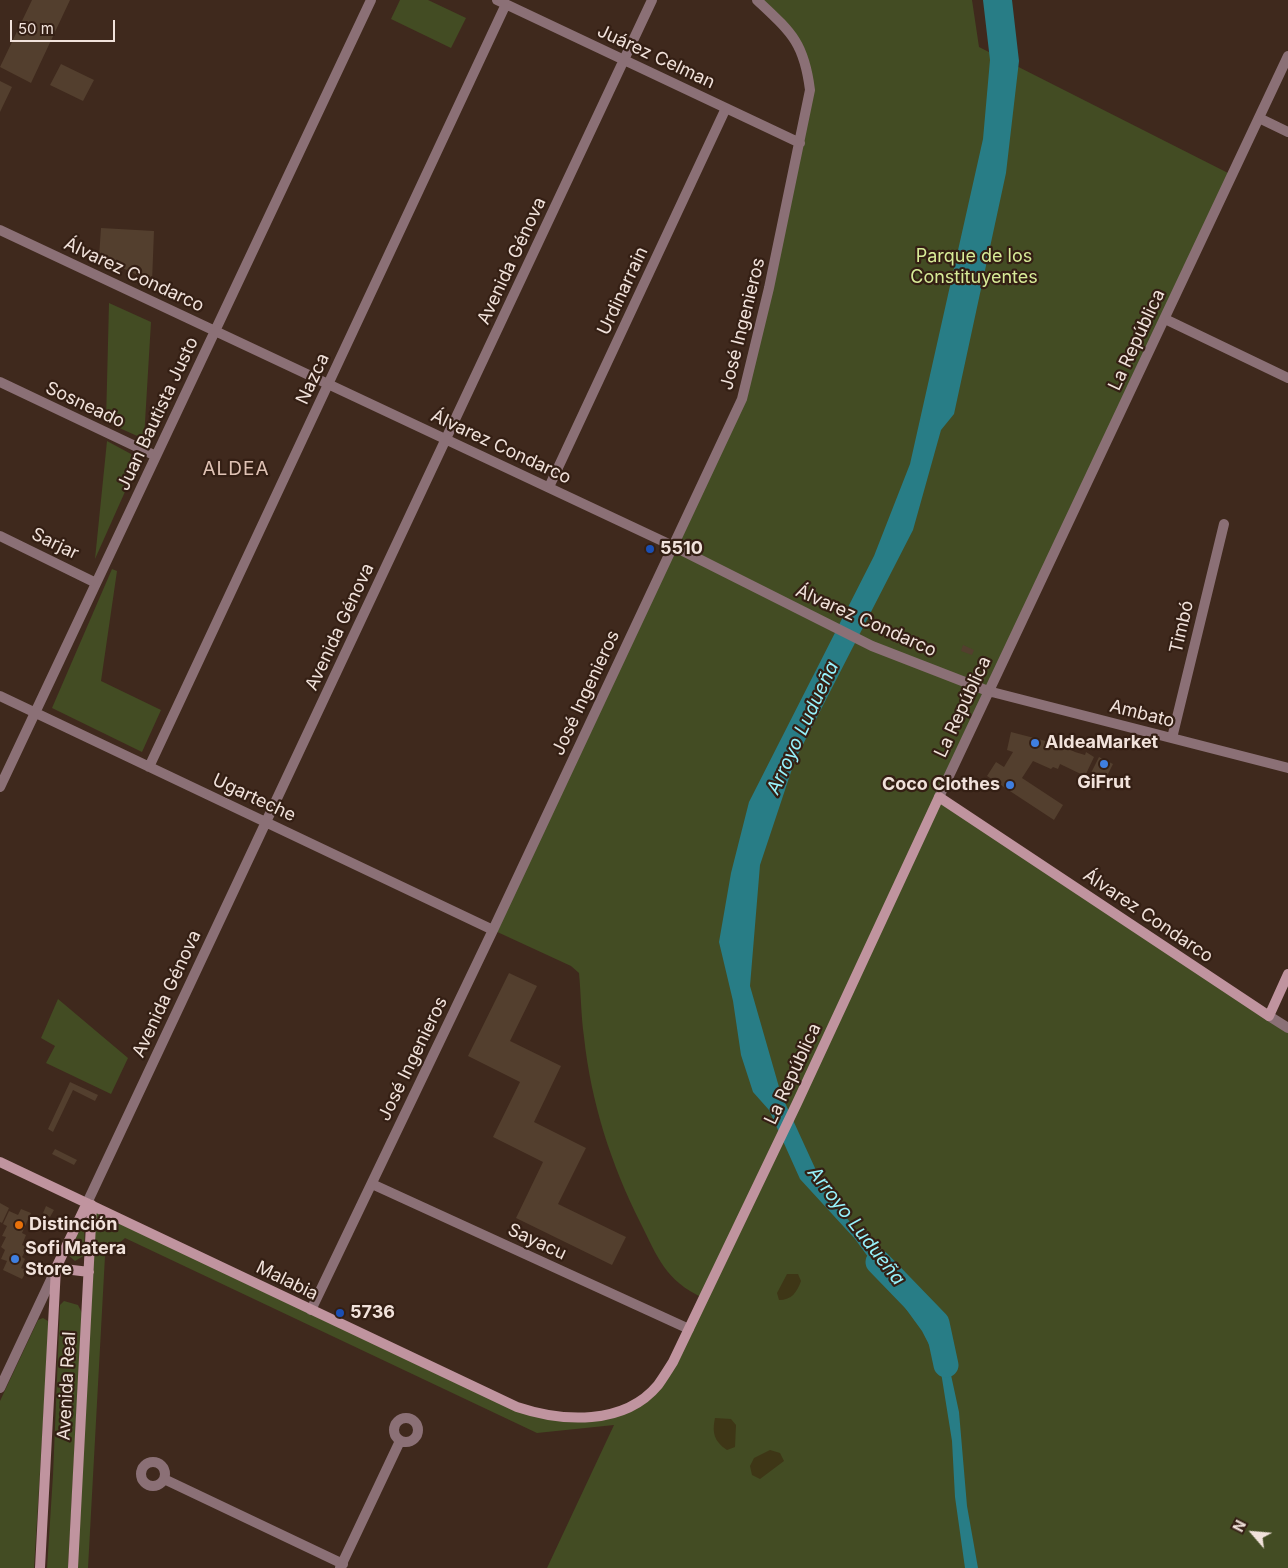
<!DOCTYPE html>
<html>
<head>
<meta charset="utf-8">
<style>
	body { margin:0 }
	#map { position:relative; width:1288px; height:1568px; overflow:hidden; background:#3f291d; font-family:Inter,sans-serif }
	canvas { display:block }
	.north { position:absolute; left:1228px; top:1508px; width:50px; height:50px; -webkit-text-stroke:4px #341f14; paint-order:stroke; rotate:297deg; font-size:14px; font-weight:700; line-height:20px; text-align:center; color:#f1e2db }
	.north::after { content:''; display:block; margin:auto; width:18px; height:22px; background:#f1e2db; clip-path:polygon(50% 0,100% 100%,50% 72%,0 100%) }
	.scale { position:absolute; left:10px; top:20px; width:105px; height:22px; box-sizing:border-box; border:2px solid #f1e2db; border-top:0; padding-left:6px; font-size:15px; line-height:18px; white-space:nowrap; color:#f1e2db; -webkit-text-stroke:4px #341f14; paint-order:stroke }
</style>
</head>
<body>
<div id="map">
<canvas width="1288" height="1568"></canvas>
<div class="north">N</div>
<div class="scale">50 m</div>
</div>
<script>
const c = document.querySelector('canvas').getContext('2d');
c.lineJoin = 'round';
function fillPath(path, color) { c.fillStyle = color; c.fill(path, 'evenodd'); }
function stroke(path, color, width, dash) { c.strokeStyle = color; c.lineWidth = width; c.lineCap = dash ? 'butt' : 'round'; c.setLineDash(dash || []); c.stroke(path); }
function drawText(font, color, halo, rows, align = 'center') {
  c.font = font + ' Inter,sans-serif'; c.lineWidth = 4.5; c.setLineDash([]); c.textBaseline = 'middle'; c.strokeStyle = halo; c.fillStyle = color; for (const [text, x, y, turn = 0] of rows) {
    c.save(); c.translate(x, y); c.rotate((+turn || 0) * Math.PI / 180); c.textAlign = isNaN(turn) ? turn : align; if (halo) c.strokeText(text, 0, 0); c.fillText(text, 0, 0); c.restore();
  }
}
fillPath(new Path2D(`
	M400,0H428L466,18L451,48L391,19Z
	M757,0H972L979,47L1232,175L939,797L1288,1028V1568H547L614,1425L537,1433L125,1238L105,1256L88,1568H73L92,1205L517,1407L558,1418L623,1409L657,1386L703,1298C665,1280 658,1258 640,1222C611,1164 591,1102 584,1037C581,1016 581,994 579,973L571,966L493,930L742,399L810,90L791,32Z
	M109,303L151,322L144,439L106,422Z
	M107,441L131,454L136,467L95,559Z
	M112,569L117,571L101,681L161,710L142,752L52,708Z
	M58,999L128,1058L111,1094L46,1063L55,1046L41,1038Z
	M84,1226L85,1255L75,1261L67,1254L81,1227Z
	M64,1301L78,1305L82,1313L68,1568H47L53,1475L60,1305Z
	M43,1318L48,1321L49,1326L34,1568H0V1401L38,1320Z`), '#434c23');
fillPath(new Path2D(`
	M787,1274H798L801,1281C797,1292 792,1300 779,1300L777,1293Z
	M715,1418L731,1419L736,1425L735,1447L727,1450C714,1441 712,1433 715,1418Z
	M770,1450L780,1453L784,1461L760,1479L752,1475L750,1466L754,1458Z`), '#3e3616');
fillPath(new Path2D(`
	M983,0H1012L1019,61L1006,173L954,414L941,430L913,530L795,760L760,865L750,986L781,1094L826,1192L943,1338L959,1412L967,1506L978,1568H965L955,1497L952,1441L940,1366L922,1331L855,1239L800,1179L769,1110L753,1092L741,1055L733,1001L719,942L731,873L749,802L874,556L910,464L983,139L990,60Z`), '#287d86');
stroke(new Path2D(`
	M878,1262L937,1323L946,1365`), '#287d86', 25);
fillPath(new Path2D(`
	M32,0H70L31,83L0,67Z
	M61,64L94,80L83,101L50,85Z
	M0,81L12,87L0,112Z
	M101,228L154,231L152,282L99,257Z
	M963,645L974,650L972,655L961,651Z
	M1011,732L1061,745L1075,752L1085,755L1086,752L1094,757L1085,776L1060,764L1058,769L1053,767L1051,769L1033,761L1022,778L1063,805L1054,820L987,776L996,762L1004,767L1013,752L1007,750Z
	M1099,757L1113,764L1100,790L1086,783Z
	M509,973L537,986L510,1041L561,1066L534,1122L586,1148L558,1204L626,1237L612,1265L516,1218L543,1162L493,1137L520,1082L468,1056Z
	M70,1082L98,1095L95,1101L73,1090L53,1132L48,1129Z
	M55,1149L77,1160L74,1165L52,1154Z
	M0,1203L9,1208L2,1223L0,1222Z
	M46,1206L54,1210L50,1217L43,1213Z
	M21,1209L31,1213L22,1233L26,1235L22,1245L27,1247L22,1257L25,1259L21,1268L27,1270L22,1279L3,1270L7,1261L1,1259L5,1250L1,1247L6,1237L2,1236L7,1226L3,1224L9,1211L18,1215Z`), '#533f2e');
stroke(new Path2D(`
	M497,0L800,143
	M1259,118L1288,132
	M0,230L673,546L872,646L988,691L1288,768
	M1165,319L1288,378
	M0,382L156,456
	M549,487L726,108
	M0,536L96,583
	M0,696L493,930
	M1172,738L1224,524
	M149,767L506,4
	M0,787L371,0
	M939,797L1288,56
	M1269,1016L1288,1028
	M372,1184L689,1329
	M87,1203L652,0
	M311,1310L493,930L742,399L769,288L810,90C804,42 791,32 757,0
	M0,1388L56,1269
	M394 1430a12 12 0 1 1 24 0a12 12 0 1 1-24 0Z
	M141 1474a12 12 0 1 1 24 0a12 12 0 1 1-24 0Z
	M164,1479L343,1564
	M340,1568L400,1441`), '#8b7076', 10);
stroke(new Path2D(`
	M0,1162L517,1407C562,1422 624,1426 658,1385C663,1378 668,1370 673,1362L797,1103L939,797L1269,1016L1288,974
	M56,1268L89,1272
	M40,1568L56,1268L87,1203
	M73,1568L92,1205`), '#c0949f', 10);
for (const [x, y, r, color] of [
	[650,549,5,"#1a4fb4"],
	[1035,743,5,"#3f7fe0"],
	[1104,764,5,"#3f7fe0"],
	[1010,785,5,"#3f7fe0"],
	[19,1225,5,"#e8710a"],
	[15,1259,5,"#3f7fe0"],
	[340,1313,5,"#1a4fb4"]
]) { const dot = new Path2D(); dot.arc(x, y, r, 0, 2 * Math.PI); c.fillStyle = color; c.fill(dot); stroke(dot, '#341f14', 2); }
drawText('18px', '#f1e2db', '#341f14', [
	["Juárez Celman",656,57,25],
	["Avenida Génova",512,261,-65],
	["Álvarez Condarco",134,275,25],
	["Urdinarrain",623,291,-65],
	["José Ingenieros",743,324,-76],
	["La República",1137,340,-65],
	["Nazca",313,379,-65],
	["Sosneado",85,405,25],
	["Juan Bautista Justo",158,414,-65],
	["Álvarez Condarco",501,447,25],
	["Sarjar",55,544,26],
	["Álvarez Condarco",866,621,24],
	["Avenida Génova",340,627,-65],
	["Timbó",1182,627,-77],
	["José Ingenieros",586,693,-65],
	["La República",963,707,-65],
	["Ambato",1142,714,14],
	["Ugarteche",254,798,25],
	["Álvarez Condarco",1148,916,34],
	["Avenida Génova",167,994,-65],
	["José Ingenieros",413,1059,-64],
	["La República",793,1074,-65],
	["Sayacu",537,1242,25],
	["Malabia",287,1281,26],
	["Avenida Real",67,1386,-87]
]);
drawText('18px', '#d7eb97', '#341f14', [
	["Parque de los",974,257],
	["Constituyentes",974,278]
]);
drawText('bold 18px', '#f1e2db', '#341f14', [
	["5510",660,549],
	["AldeaMarket",1045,743],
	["GiFrut",1104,783,"center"],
	["Coco Clothes",1000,785,"right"],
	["Distinción",29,1225],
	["Sofi Matera",25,1249],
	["Store",25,1270],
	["5736",350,1313]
], 'left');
c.letterSpacing = '1px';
drawText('19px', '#dfc2b4', '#341f14', [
	["ALDEA",236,469]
]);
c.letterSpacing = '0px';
drawText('italic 19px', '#97f2fc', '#341f14', [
	["Arroyo Ludueña",803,728,-65],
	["Arroyo Ludueña",856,1226,52]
]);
</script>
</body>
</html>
